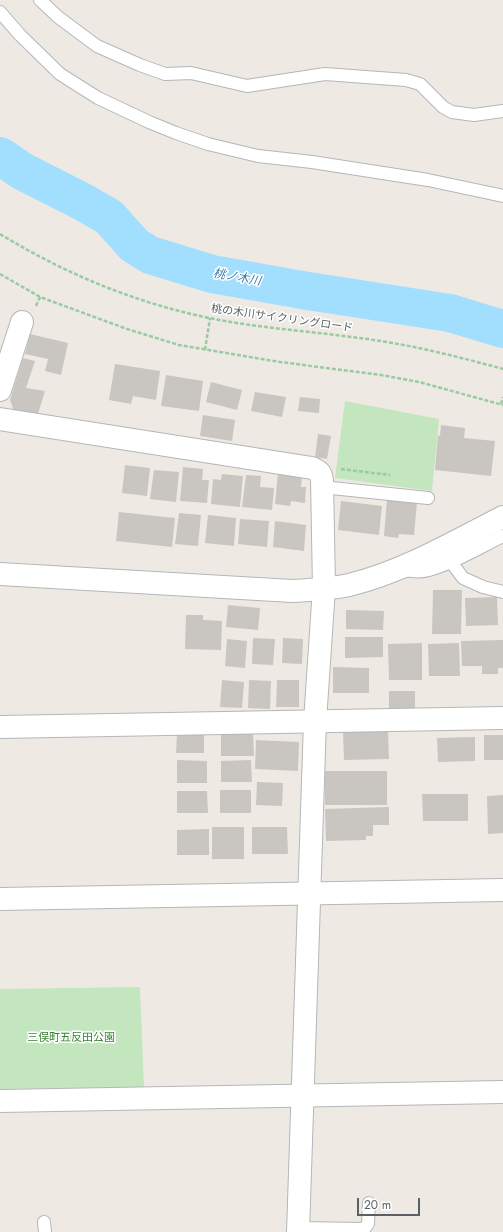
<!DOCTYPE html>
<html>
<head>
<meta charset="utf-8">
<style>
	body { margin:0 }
	#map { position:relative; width:503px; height:1232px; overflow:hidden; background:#eeeae3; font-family:Jost,sans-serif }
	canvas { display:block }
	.scale { position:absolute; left:357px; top:1198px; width:63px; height:18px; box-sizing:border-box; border:2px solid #5b6064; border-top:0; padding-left:5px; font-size:12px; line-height:14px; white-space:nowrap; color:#5b6064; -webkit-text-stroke:3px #fff; paint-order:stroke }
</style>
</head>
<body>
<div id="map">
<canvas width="503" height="1232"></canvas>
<div class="scale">20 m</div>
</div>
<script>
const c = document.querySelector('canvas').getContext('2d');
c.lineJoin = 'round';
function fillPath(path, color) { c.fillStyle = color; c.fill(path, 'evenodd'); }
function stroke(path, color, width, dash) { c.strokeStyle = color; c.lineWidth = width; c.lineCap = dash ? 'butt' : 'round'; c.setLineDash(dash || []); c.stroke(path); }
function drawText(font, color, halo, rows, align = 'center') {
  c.font = font + ' Jost,"Noto Sans JP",sans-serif'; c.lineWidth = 3; c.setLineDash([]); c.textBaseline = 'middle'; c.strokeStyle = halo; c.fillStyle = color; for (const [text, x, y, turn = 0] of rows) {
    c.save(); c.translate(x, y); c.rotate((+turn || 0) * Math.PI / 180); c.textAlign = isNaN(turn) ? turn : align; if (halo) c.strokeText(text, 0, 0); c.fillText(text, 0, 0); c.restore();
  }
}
fillPath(new Path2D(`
	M345,401L439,419L432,491L335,478Z
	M140,987L144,1087L0,1089V989Z`), '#c3e6bf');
stroke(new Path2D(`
	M0,156L22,171L83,202L109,217L134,245L150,255L212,274L308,291L450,313L503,329`), '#a2dfff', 38);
fillPath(new Path2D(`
	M30,334L68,343L61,375L45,371L48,359L25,354Z
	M23,358L35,361L26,388L45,391L38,414L14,411L10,400Z
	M115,364L160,371L156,400L133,396L131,404L109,400Z
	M166,375L203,381L199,411L161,406Z
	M211,382L242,390L237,410L206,402Z
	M255,392L286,397L282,417L251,411Z
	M300,397L320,399L319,413L298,411Z
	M203,415L235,420L232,441L200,436Z
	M441,425L465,428L464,438L495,441L491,476L435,470L438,435L440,436Z
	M318,434L331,436L327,459L315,457Z
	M125,465L150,468L147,496L122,493Z
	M183,467L203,469L202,480H209L207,503L180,501Z
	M154,470L179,472L176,502L150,499Z
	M278,473L302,476L301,487H306L305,503L291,501L290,506L275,504Z
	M222,474L243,476L240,507L211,504L213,479L221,480Z
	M246,475L261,476L260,487L274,488L272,510L242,507Z
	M387,499L417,502L414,535L399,534L398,538L384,536Z
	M341,501L382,506L379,535L338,530Z
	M119,512L175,518L172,547L116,541Z
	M179,513L201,515L198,546L175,544Z
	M208,515L236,518L234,546L205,543Z
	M240,519L269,521L267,547L238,544Z
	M275,521L306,525L304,551L273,547Z
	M433,590H462L461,634H432Z
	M497,597L498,625L466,626L465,598Z
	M228,605L260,608L258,630L226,627Z
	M346,610L384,611L383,630L346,629Z
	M186,615H203V620L222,621L221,650L185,649Z
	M345,637H383V657L345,658Z
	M253,638L275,639L273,665L252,664Z
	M283,638L303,639L302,664L282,663Z
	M227,639L247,641L245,668L225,666Z
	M503,640V668H498V674H482V666H462L461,641Z
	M422,643V680H389L388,644Z
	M459,643L460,676H429L428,644Z
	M333,667L369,668V693H333Z
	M222,680L244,682L242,708L220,707Z
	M249,680L271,681L270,709L248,708Z
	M277,680H299V707H276Z
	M389,691H415V709L389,710Z
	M221,731H253L254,756H221Z
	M343,731H388L389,759L344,760Z
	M177,733H204V753H176Z
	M484,735H503V760H484Z
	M475,737V761L438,762L437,738Z
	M256,740L299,742L298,771L255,769Z
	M177,760L207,761V783H177Z
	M251,760L252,782H221V761Z
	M325,771H387V805H325Z
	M257,782L283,783L282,806L256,805Z
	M220,790H251V813H220Z
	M177,791H207L208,813H177Z
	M422,794H468V821H423Z
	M503,795V833L488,834L487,796Z
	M389,807V825H373V836H366V840L326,841L325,809Z
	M212,827H244V859H212Z
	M252,827H287L288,854H252Z
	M209,829V855H177V830Z`), '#c9c5c0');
const lane = new Path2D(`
	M40,0L58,17L97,46L140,65L165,74L191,73L247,86L325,74L406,80L420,84L443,107L452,112L474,115L503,111
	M0,12L20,35L60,74L98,98L149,122L176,133L208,144L258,156L312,162L428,180L503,196
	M322,487L428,498
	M451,562L463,578L483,587L503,592
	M404,570C412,571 421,573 429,570C454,563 480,547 503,536
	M44,1222L45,1232
	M298,1228L364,1229L368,1224L369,1203`);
const street = new Path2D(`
	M0,390L22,322
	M0,419L312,468C319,471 321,473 322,480L324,588
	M0,727L503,718
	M0,899L503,890
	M0,1101L503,1092`);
const secondary = new Path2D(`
	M0,574L292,591C311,590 331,589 349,585C403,572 454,542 503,517
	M298,1232L315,721L324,588`);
stroke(lane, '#b4b6ba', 14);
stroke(street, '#b4b6ba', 24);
stroke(secondary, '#b2b7bb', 24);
stroke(new Path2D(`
	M0,234C66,274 133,302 209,318C258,328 309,331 359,338C408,344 456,356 503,369
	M0,274L40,297L127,329L179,345L280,362L381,375L419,382L503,405
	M36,306L40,297
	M205,350L210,318
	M501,404L503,397
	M341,469L390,475`), '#99caa2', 2.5, [4, 2]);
stroke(lane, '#fff', 12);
stroke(street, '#fff', 22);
stroke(secondary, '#fff', 22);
drawText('11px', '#5b6064', '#fff', [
	["桃の木川サイクリングロード",282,319,8]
]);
drawText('11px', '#388234', '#fff', [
	["三俣町五反田公園",71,1038]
]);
drawText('italic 12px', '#3c7ba8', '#fff', [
	["桃ノ木川",237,278,10]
]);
</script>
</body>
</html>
